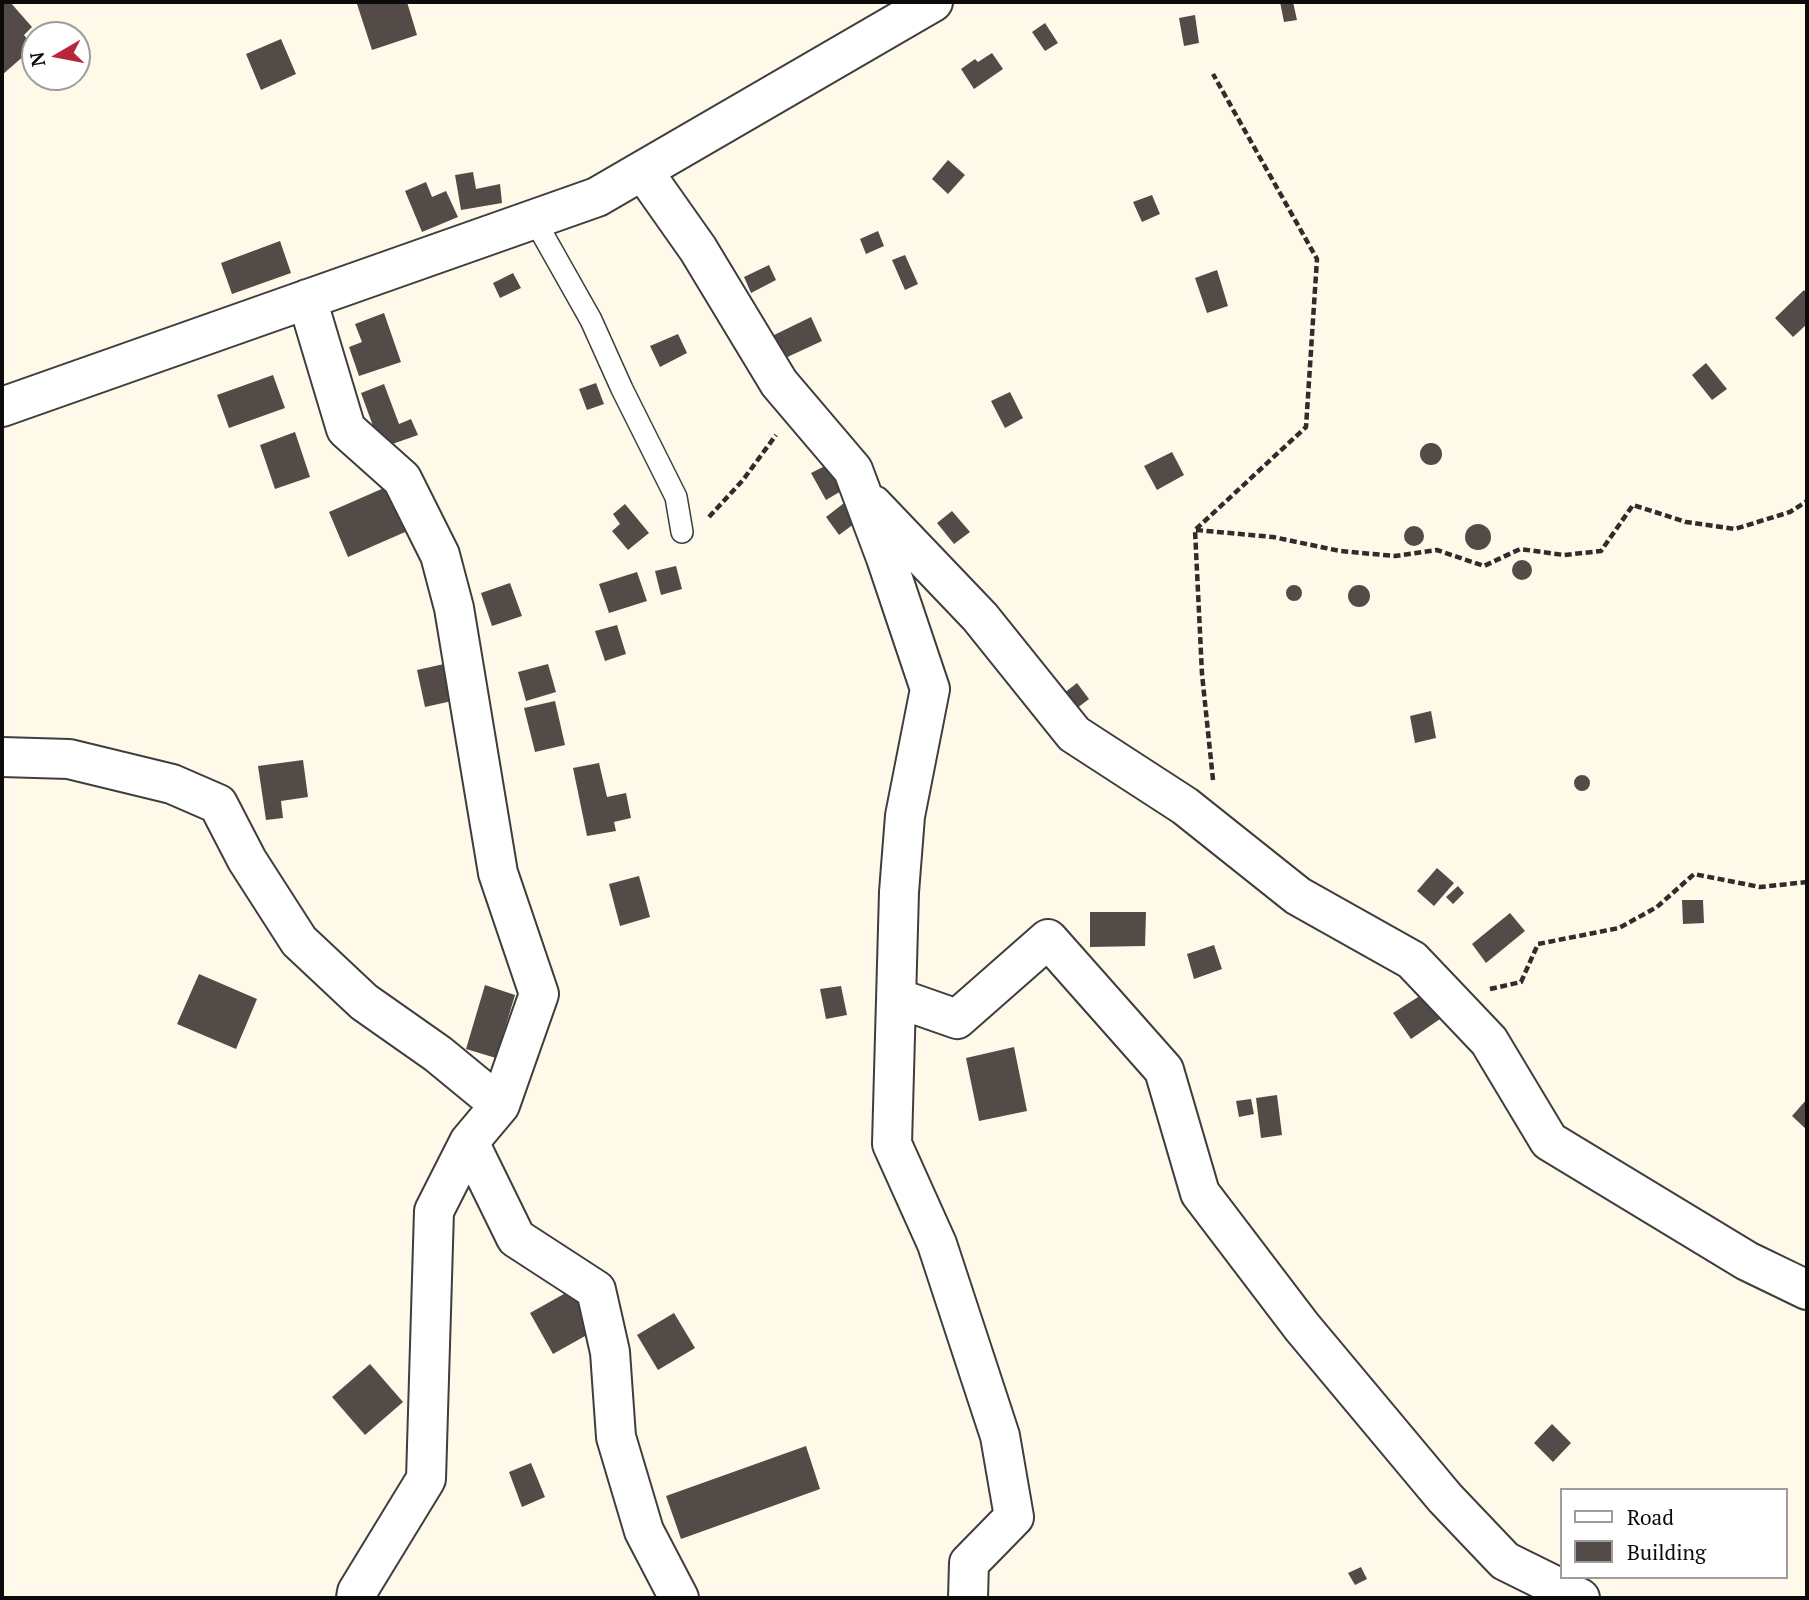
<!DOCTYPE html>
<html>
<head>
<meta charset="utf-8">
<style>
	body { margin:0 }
	#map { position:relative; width:1809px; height:1600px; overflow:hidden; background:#fff9e9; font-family:"PT Serif",serif }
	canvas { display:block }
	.frame { position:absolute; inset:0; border:4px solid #0b0b0b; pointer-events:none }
	.legend { position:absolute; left:1560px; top:1488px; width:228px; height:91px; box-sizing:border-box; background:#fff; border:2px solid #9d9d9d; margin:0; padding:9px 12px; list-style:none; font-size:21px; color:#0b0b0b }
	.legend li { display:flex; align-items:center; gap:14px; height:35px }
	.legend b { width:35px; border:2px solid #9d9d9d }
	.north { position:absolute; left:21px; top:21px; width:70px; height:70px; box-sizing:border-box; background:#fff; border:2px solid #9d9d9d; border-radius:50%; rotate:260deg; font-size:19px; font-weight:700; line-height:28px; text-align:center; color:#0b0b0b }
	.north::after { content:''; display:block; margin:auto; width:24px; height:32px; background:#b72739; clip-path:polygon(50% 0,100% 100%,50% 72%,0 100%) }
</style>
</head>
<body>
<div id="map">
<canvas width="1809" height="1600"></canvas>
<div class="frame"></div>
<ul class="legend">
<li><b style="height:9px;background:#fff"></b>Road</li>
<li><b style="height:19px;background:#534b48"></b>Building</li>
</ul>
<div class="north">N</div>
</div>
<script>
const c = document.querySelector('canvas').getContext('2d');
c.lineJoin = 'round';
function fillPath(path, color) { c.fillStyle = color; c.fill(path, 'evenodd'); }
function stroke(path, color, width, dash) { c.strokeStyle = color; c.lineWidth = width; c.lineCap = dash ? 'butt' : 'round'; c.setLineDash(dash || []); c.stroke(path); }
fillPath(new Path2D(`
	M2,2H10L32,27L24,35L34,47L2,75Z
	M363,2H407L417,35L372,50L357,4Z
	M1280,2H1293L1297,20L1284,22Z
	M1195,15L1199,43L1184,46L1179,18Z
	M1045,23L1058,43L1045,51L1032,32Z
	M281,39L296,74L261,90L246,54Z
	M992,53L1003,69L974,89L961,69L975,59L978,62Z
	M948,160L965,175L948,194L932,179Z
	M473,172L476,189L500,184L502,203L461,210L455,175Z
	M426,182L432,197L446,191L458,217L422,232L405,191Z
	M1152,195L1160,214L1142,222L1133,202Z
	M878,231L884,246L866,254L860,239Z
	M280,241L291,273L232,294L221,263Z
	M905,255L918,284L905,290L892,260Z
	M769,265L776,280L751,293L744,277Z
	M1217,270L1228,306L1207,313L1195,278Z
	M513,273L521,288L500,298L493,283Z
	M1804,290L1807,294V324L1793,337L1775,318Z
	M384,313L401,362L359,376L349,347L362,342L355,324Z
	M811,317L822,341L781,360L770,337Z
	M678,334L687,353L660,367L650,346Z
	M1706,363L1727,389L1712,400L1692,375Z
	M273,375L285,408L229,428L217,395Z
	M596,383L604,404L587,410L579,389Z
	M384,384L399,424L411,419L418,435L381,448L361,393Z
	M1010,392L1023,418L1005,428L991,401Z
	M295,432L310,477L275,489L260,445Z
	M1420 454a11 11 0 1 1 22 0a11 11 0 1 1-22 0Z
	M1172,452L1184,475L1157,490L1144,466Z
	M829,464L843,490L826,500L811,473Z
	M393,484L412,529L348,557L329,512Z
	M848,500L862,518L839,535L826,517Z
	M625,504L649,533L628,550L612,531L620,524L613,514Z
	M952,511L970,532L954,544L937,523Z
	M1465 537a13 13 0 1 1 26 0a13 13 0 1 1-26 0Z
	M1404 536a10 10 0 1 1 20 0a10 10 0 1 1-20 0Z
	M1512 570a10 10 0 1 1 20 0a10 10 0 1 1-20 0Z
	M676,566L682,589L661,595L655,571Z
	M637,572L647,601L609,613L599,584Z
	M510,583L522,616L492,626L481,593Z
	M1286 593a8 8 0 1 1 16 0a8 8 0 1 1-16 0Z
	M1348 596a11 11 0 1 1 22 0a11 11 0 1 1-22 0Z
	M617,625L626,654L605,661L595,631Z
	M444,664L452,701L425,707L417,670Z
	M548,664L556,692L526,701L518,672Z
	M1077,683L1089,699L1072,712L1059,697Z
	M555,701L565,745L535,752L524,708Z
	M1431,711L1436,738L1415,743L1410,716Z
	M303,760L308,797L281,801L283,818L266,820L258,766Z
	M599,763L607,797L626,793L631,818L614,822L616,831L587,836L573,768Z
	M1574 783a8 8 0 1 1 16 0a8 8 0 1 1-16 0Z
	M1437,868L1454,883L1434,906L1417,891Z
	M639,876L650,917L620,926L609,884Z
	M1458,886L1464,893L1453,904L1446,897Z
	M1682,900H1703L1704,923L1683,924Z
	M1090,912H1146L1145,946L1090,947Z
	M1510,913L1525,931L1486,963L1472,944Z
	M1214,945L1222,969L1194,979L1187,954Z
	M199,974L257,999L236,1049L177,1024Z
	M485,985L515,995L496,1058L466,1049Z
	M841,986L847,1015L826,1019L820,989Z
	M1426,992L1443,1017L1411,1039L1393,1013Z
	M1014,1047L1027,1111L979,1121L966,1058Z
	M1277,1095L1282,1135L1261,1138L1256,1098Z
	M1251,1099L1254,1114L1239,1117L1236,1101Z
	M1807,1099V1130L1792,1116Z
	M571,1290L594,1331L553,1354L530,1313Z
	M674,1313L695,1348L658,1370L637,1335Z
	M370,1364L403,1402L365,1435L332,1397Z
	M1552,1424L1571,1443L1553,1462L1534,1443Z
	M806,1446L820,1489L681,1539L666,1496Z
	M531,1463L545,1497L522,1507L509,1472Z
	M1361,1567L1367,1579L1355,1585L1348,1573Z`), '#534b48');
const lane = new Path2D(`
	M534,219L591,320L622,389L676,497L682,532`);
const street = new Path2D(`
	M643,171L698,249L779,383L853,470L886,558L930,689L905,816L899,892L892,1144L937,1244L1000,1436L1014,1517L969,1563L968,1598
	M307,299L346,429L402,479L440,555L454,608L498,873L539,994L500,1105
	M2,407L597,197L933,2
	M873,505L980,617L1074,734L1185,806L1298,896L1412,960L1489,1041L1549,1141L1747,1261L1807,1290
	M2,757L69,759L172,784L218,804L247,860L299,941L364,1002L438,1054L500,1105L469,1142L434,1211L426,1479L357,1592L356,1598
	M897,998L957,1019L1048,939L1164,1070L1200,1193L1302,1327L1445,1498L1505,1561L1580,1598
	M469,1142L516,1238L596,1290L610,1352L616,1437L644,1531L679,1598`);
stroke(lane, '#3e3e3e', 24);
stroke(street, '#3e3e3e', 42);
stroke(new Path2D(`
	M709,517L743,480L776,435
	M1196,530L1273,537L1340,551L1395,556L1437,550L1484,566L1520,549L1564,555L1601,551L1633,505L1686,522L1735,529L1790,512L1807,501
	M1213,780L1202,674L1195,530L1306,427L1317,259L1213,74
	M1490,989L1521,982L1538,944L1619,928L1657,907L1694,874L1760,887L1807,882`), '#2d2d2d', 4.5, [7, 3.5]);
stroke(lane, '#fff', 21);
stroke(street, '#fff', 38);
</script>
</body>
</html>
